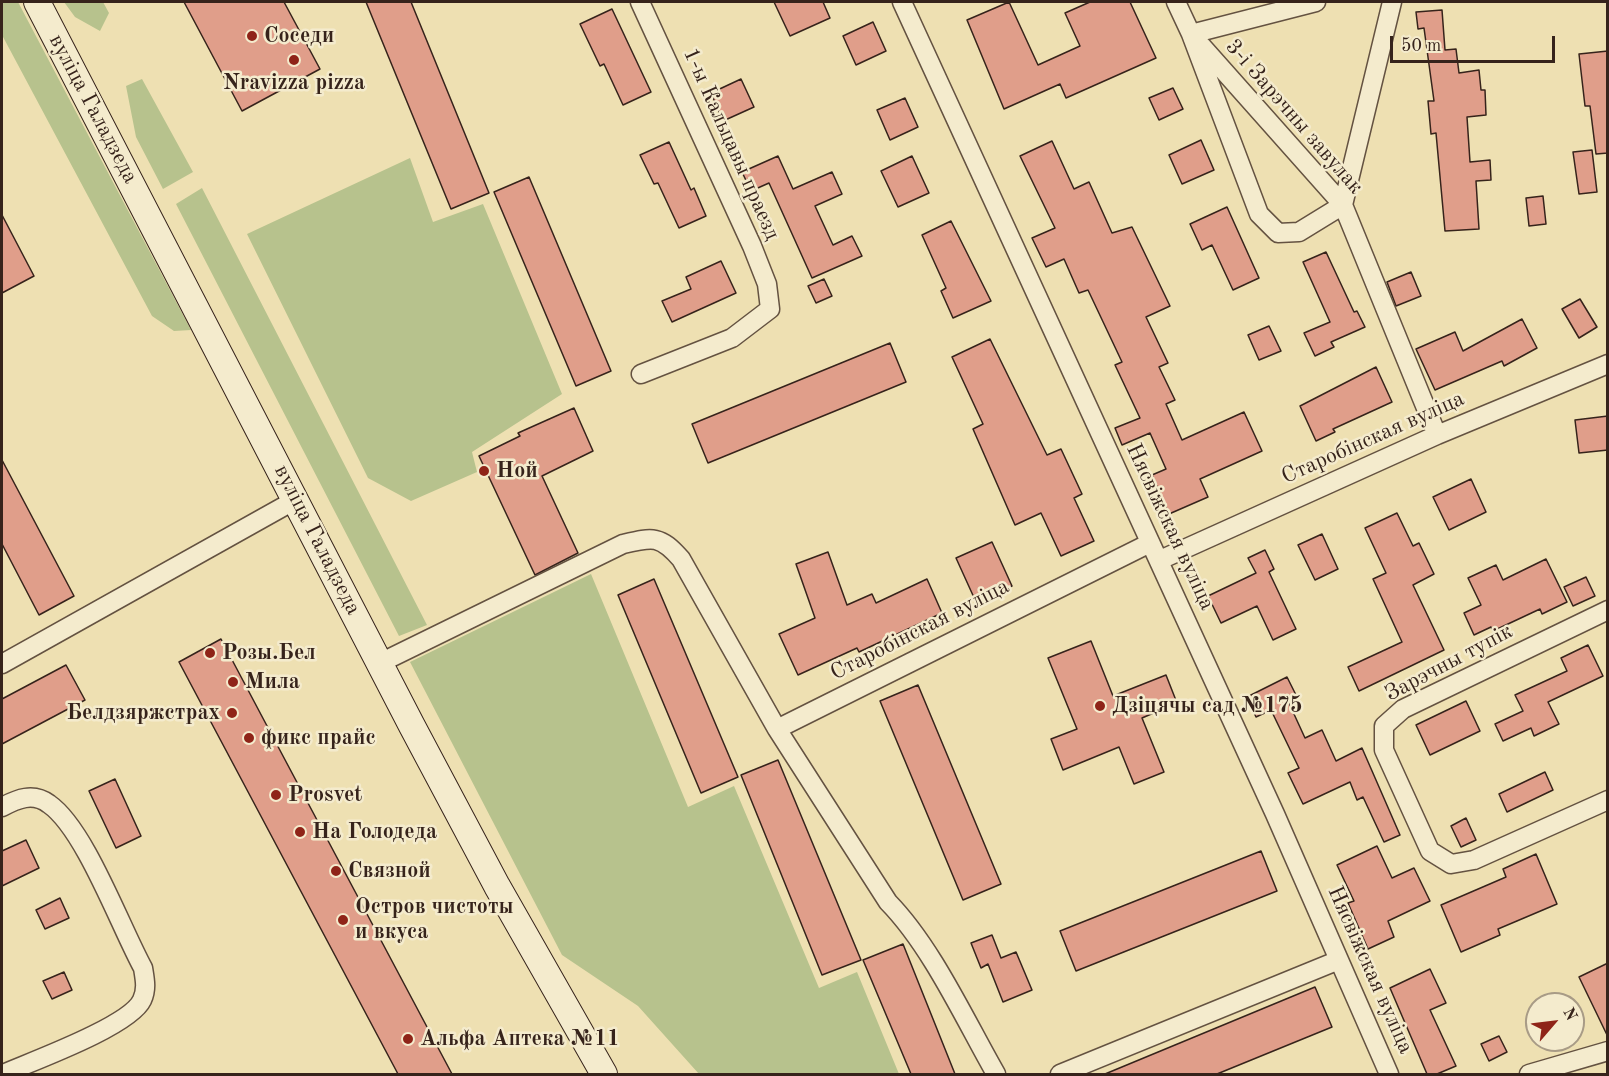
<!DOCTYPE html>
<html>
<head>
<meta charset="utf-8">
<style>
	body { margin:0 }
	#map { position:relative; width:1609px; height:1076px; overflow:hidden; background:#eee0b2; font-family:"Old Standard TT",serif }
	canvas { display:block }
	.frame { position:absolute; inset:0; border:3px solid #36231b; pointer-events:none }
	.north { position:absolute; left:1525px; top:992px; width:60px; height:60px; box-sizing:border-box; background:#f4ebcd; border:2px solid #a89b86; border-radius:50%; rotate:62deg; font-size:16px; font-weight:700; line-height:24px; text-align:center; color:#36231b }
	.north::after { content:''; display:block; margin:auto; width:21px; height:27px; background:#8f2418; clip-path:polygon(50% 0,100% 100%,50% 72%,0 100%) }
	.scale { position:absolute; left:1390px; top:36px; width:165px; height:27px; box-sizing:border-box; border:3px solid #36231b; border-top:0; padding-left:8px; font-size:18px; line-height:21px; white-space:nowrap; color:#36231b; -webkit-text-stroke:4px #f4ebcd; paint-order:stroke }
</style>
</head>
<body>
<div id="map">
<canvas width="1609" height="1076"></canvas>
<div class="frame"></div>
<div class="north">N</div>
<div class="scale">50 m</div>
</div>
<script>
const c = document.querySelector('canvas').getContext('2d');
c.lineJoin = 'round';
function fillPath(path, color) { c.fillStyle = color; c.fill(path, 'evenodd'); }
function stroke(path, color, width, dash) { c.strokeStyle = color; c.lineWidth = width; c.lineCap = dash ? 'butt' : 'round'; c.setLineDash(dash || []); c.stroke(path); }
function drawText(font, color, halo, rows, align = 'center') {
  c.font = font + ' "Old Standard TT",serif'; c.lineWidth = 5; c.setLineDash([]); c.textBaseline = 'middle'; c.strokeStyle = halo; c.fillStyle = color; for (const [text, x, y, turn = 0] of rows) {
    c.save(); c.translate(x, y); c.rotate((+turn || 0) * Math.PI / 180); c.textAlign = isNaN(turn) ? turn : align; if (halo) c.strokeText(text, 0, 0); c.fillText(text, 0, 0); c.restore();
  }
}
fillPath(new Path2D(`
	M2,2H18L191,330L174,331L152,316L2,35Z
	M64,2H103L109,13L100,31L75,17Z
	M142,79L193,172L163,189L136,137L126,86Z
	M410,158L433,222L483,204L562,394L472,452L477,472L411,501L368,478L247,234Z
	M202,188L427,625L399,636L176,204Z
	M591,574L688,807L734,786L819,988L857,972L899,1074H699L638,1006L562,955L410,662Z`), '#b7c28d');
const building = new Path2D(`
	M184,2H284L320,69L242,111Z
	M366,2H411L489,193L451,209Z
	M774,2H823L830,18L790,36Z
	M1009,2L1038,65L1080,46L1065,13L1090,2H1130L1156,58L1066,98L1060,84L1004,109L967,20Z
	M612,9L651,92L623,105L604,64L600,66L580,24Z
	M1442,10L1445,50L1456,49L1459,73L1479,70L1481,90H1485L1486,115L1467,117L1470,162L1490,160L1491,180L1476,181L1479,229L1445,231L1436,133L1431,134L1428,101H1434L1424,28L1418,29L1416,12Z
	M873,22L886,51L856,65L843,36Z
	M1608,51V153L1596,154L1590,106H1585L1579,54Z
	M741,79L754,107L723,121L711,93Z
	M1173,88L1183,109L1159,120L1149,98Z
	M905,98L918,127L890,140L877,110Z
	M1201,140L1214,170L1182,184L1169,155Z
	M1052,141L1074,189L1089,182L1112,233L1132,227L1170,306L1146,317L1168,363L1159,367L1175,400L1166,404L1182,440L1244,412L1262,451L1200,479L1208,497L1169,514L1152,475L1166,469L1150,433L1122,445L1115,428L1140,418L1115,365L1122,362L1088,290L1079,293L1064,259L1046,267L1032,238L1055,228L1020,156Z
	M669,142L691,190L694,188L706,216L679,228L658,183L654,184L640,155Z
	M1592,150L1597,192L1579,194L1573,152Z
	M778,156L793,189L832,172L842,194L815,206L833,245L852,236L862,256L812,278L769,183L751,191L742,172Z
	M912,156L929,193L898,207L881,171Z
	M529,177L611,371L576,386L494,192Z
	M1543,196L1546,224L1529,226L1526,198Z
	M1227,207L1259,278L1233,290L1212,245L1202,250L1190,224Z
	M2,215L34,276L2,293Z
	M951,221L991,301L953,318L941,291L946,288L922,235Z
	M1326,252L1354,312L1357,311L1365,327L1331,342L1334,347L1315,356L1304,333L1330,322L1303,262Z
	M721,261L736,293L672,322L662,301L691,289L686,277Z
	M1411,272L1421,296L1396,306L1387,282Z
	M824,279L832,296L816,303L808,286Z
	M1580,299L1597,327L1579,338L1562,309Z
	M1522,319L1537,348L1504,366L1502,361L1435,390L1416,349L1455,332L1463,351Z
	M1269,326L1281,351L1259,360L1248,335Z
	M990,339L1047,455L1061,449L1082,494L1074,498L1094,541L1061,556L1041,513L1015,525L973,429L983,424L952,357Z
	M890,343L906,382L708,463L692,424Z
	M1376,367L1392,402L1333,429L1335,432L1316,441L1300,406Z
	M574,408L593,451L542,476L578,553L535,575L479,456L520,436L518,433Z
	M1608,416V450L1579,453L1575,420Z
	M2,460L74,596L39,615L2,544Z
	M1471,479L1486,512L1449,530L1433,497Z
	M1397,513L1413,546L1419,543L1434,574L1413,585L1444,650L1359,691L1348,667L1402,642L1373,579L1386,573L1365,528Z
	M1322,534L1338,569L1315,580L1298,545Z
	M992,542L1012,586L976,602L956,558Z
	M1265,550L1274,569L1269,572L1296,629L1273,640L1257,606L1221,623L1208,596L1256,573L1248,558Z
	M828,552L847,605L872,594L876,603L927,579L942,613L859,652L857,648L798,675L779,634L815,618L796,564Z
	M1546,559L1567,602L1542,614L1540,609L1493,631L1491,627L1474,635L1464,613L1481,605L1468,578L1496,565L1503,580Z
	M1586,577L1595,596L1573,606L1564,587Z
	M654,579L738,777L701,793L618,595Z
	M221,639L266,724L452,1074H398L179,662Z
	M1091,641L1113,696L1166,675L1177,703L1142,718L1164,772L1134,784L1119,747L1063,770L1051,739L1077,729L1048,658Z
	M1588,645L1603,676L1548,702L1559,724L1534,736L1531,728L1503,741L1495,724L1523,711L1515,695L1567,671L1561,658Z
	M66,665L85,700L2,744V699Z
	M1287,677L1297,697L1288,701L1305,738L1322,730L1336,761L1362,748L1400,835L1384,842L1363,797L1357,800L1350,782L1303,804L1288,773L1299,768L1271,710L1256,717L1247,697Z
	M918,685L1001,884L963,900L880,701Z
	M1466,701L1480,731L1430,755L1416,725Z
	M778,760L861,960L822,975L741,775Z
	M1545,772L1553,790L1507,812L1499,794Z
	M115,779L141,836L116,848L89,791Z
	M1466,818L1476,840L1461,847L1451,826Z
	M26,840L39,868L2,886V851Z
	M1377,846L1392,878L1414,868L1430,901L1388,921L1394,937L1368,949L1348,903L1354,901L1337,865Z
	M1261,851L1277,891L1076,971L1060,931Z
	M1536,854L1557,904L1498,929L1500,935L1461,952L1441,905L1506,877L1503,869Z
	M60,898L69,918L45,929L36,910Z
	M992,935L1001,958L1016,952L1032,990L1003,1002L988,964L981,968L971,943Z
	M903,944L955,1074H911L863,960Z
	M1608,963V1037L1579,977Z
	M1430,969L1446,1003L1430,1010L1456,1066L1437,1074H1427L1390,988Z
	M64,972L72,990L52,999L43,981Z
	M1315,987L1332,1027L1217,1074H1105Z
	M1499,1036L1507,1052L1489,1061L1481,1044Z`);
fillPath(building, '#e09e8a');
stroke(building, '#36231b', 1.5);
const street = new Path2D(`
	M640,2L752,246L767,284L770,309L732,338L641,374
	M902,2L1275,814L1389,1074
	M1176,2L1191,34L1343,205L1437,435
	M1316,2L1191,34L1259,214L1278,233L1299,232L1343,205L1392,2
	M1160,560L1437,435L1608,364
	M1608,610L1403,709L1384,726V750L1430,851L1451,864L1474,860L1608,800
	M380,663L623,544C653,537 660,535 681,559L777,729L888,902C932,947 965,1020 996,1074
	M2,664L297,499
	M777,729L1150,543
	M2,807C17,799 33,792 49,804C85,829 120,926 143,968C145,980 147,989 142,1000C130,1026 33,1061 3,1074
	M1060,1074L1339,960
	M1529,1074L1608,1051`);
const secondary = new Path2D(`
	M37,2L412,726L497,886L604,1074`);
stroke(street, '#645241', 21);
stroke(secondary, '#36231b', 28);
stroke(street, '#f4ebcd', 18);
stroke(secondary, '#f4ebcd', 26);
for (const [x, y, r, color] of [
	[252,36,6,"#8f2418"],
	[294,60,6,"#8f2418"],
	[484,471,6,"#8f2418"],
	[210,653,6,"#8f2418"],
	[233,682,6,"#8f2418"],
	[1100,706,6,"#8f2418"],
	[232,713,6,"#8f2418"],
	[249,738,6,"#8f2418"],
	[276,795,6,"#8f2418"],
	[300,832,6,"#8f2418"],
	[336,871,6,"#8f2418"],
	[343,920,6,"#8f2418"],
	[408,1039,6,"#8f2418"]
]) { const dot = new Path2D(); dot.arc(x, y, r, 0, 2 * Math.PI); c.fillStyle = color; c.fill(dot); stroke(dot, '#f4ebcd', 2); }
drawText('bold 22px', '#36231b', '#f4ebcd', [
	["Соседи",264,36],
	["Nravizza pizza",294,83,"center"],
	["Ной",496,471],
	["Розы.Бел",222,653],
	["Мила",245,682],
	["Дзіцячы сад №175",1112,706],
	["Белдзяржстрах",220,713,"right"],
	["фикс прайс",261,738],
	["Prosvet",288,795],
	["На Голодеда",312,832],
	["Связной",348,871],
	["Остров чистоты",355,907],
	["и вкуса",355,932],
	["Альфа Аптека №11",420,1039]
], 'left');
drawText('22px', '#36231b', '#f4ebcd', [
	["вуліца Галадзеда",93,109,62],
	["3-і Зарэчны завулак",1294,117,49],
	["1-ы Кальцавы праезд",731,144,66],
	["Старобінская вуліца",1373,438,-24],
	["Нясвіжская вуліца",1170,527,65],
	["вуліца Галадзеда",317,540,63],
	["Старобінская вуліца",920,630,-27],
	["Зарэчны тупік",1449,663,-28],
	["Нясвіжская вуліца",1370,970,66]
]);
</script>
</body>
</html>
